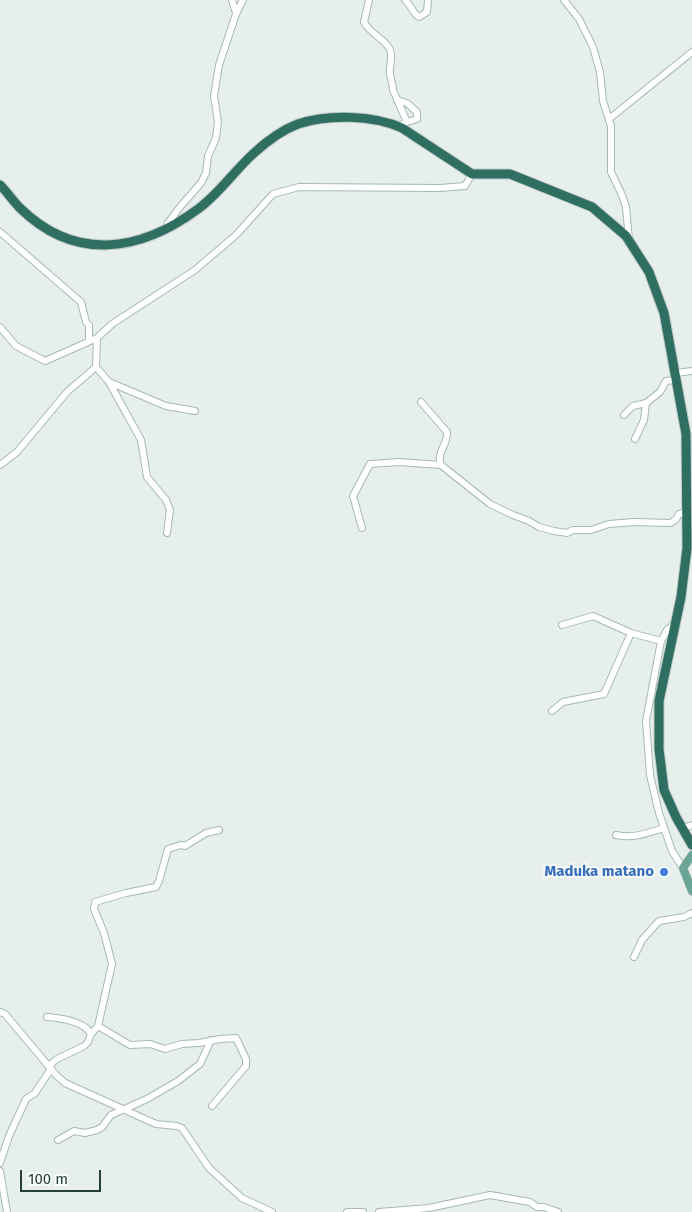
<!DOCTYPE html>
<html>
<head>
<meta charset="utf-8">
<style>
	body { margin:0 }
	#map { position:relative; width:692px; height:1212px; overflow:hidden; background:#e6efeb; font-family:"Fira Sans",sans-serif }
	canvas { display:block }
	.scale { position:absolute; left:20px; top:1170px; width:81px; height:22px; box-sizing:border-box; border:2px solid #24423a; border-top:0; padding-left:6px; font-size:15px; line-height:18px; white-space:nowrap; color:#24423a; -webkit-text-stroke:4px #f7fbf9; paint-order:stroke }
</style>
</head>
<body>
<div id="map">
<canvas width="692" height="1212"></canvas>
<div class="scale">100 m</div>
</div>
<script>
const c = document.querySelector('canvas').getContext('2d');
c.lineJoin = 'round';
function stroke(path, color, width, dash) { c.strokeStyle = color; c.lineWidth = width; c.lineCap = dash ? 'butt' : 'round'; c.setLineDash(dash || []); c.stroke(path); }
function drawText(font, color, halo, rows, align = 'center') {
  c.font = font + ' "Fira Sans",sans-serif'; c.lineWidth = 4; c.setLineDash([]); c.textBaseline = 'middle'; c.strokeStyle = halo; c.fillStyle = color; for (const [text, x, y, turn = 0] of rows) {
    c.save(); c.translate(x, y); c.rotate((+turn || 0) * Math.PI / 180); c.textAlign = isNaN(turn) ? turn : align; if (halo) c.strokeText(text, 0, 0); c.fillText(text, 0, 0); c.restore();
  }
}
const minor = new Path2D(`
	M232,0L236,13
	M369,0L364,22C369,32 379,36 386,44C395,52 389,64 390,75C391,80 393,84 393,90L406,120L402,128
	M405,0C411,5 413,14 419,17L427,12L428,0
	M564,0L579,19L593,47L600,72L603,101L611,126V172L622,195L626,207L629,240
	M397,100L407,103L417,112V119L404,123
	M609,119L692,52
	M165,230L168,223L180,207L201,183L206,173L208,156L216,138L218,122L214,96L219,65L236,14L243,0
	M0,232L81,302L86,322L89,325V341
	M0,327L16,346L45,361L97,338L112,324L195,270L236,235L273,194L299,187L440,188L465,186L472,174
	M96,367L109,382L141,440L147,477L166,500L170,510L167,533
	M675,373L692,371
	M109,382L166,406L195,411
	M421,402L447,432C448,445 436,452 441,465L490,504L513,515L529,521L539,527L554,531L567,533L573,530H591L609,524L634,522L671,523L676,519L679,514L687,512
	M624,415L633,406L646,403
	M635,439L644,420L646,403L660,392L666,381L676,380
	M0,465L17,452L67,392L96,367L97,338
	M362,528L353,496L370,464L399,462L441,465
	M675,624L667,630L661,641L646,721L650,775L659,813L672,851L683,868
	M562,625L593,616L631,633L661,641
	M552,711L563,702L604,694L631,633
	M682,828L692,825
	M616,835C634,839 647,833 664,828
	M634,957L642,940L659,921L684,917L692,913
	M0,1012L5,1014L56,1075L65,1083L156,1124L177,1126L182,1128L209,1168L242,1198L272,1212
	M47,1017C60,1018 84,1021 91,1034
	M98,1026L130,1045L150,1044L165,1049L182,1044L199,1043L220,1039L236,1038L246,1059V1066L212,1106
	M50,1068L52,1063L57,1059L84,1046L88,1042L91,1034L98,1026L112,964L104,933L94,909L95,902L126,893L156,887L159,881L168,849L181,845L185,846L206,833L219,830
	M58,1140L74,1131L85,1133L97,1130L102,1127L111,1115L147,1099L178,1081L200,1064L211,1040
	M0,1163L9,1136L26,1099L35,1093L51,1069
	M0,1171L7,1212
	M347,1212H363
	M379,1212L429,1208L490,1195L530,1202L537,1207H544L558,1212`);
const major = new Path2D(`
	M692,855L683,868L692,891`);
const highway = new Path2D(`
	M0,185C7,192 13,201 20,208C75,262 140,252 198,209C219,194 234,171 254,153C266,142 282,130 298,124C328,114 373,115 402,128L472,174H510L592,207L626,236L649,272L664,313L686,434L687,548L681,597L659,701V749L664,790L676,817L692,845`);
stroke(minor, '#a8b8b2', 8);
stroke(major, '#c2cac8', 9);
stroke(highway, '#c2cac8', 11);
stroke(minor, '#fff', 6);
stroke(major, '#6aa596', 8);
stroke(highway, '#2f6f62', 9);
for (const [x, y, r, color] of [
	[664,872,5,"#3f7fe0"]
]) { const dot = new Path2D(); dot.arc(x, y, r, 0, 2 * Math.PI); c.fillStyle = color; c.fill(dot); stroke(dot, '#f7fbf9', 2); }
drawText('bold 15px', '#366cbe', '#f7fbf9', [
	["Maduka matano",654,872]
], 'right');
</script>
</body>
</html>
